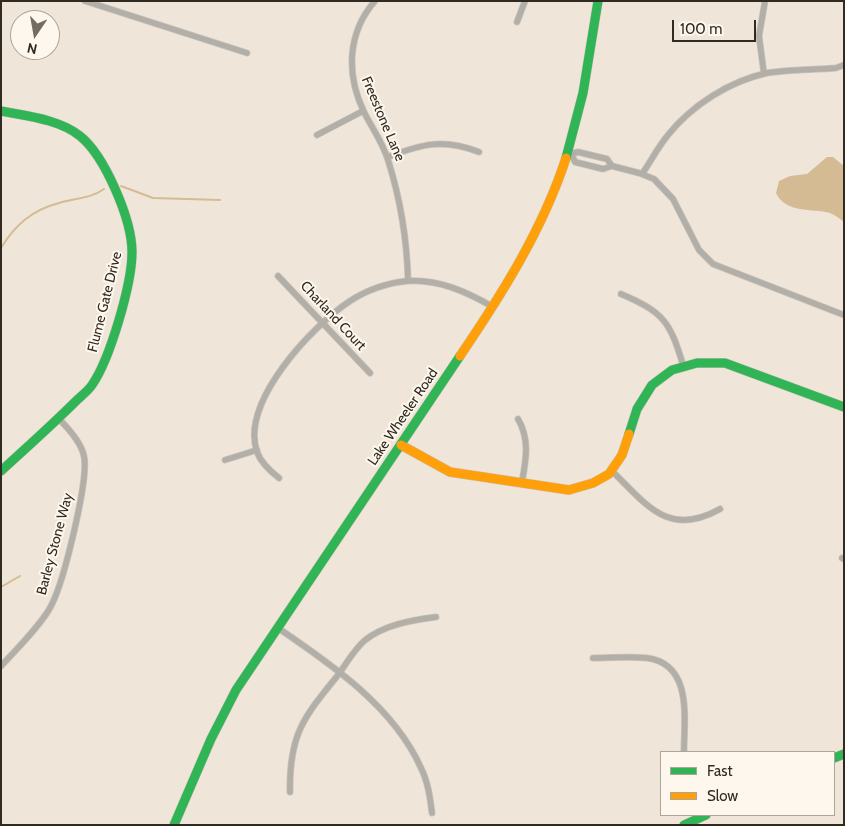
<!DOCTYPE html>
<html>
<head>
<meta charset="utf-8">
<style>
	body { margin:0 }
	#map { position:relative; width:845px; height:826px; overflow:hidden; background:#efe6d9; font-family:Cabin,sans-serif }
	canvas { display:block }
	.frame { position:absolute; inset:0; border:2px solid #302a21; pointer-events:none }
	.legend { position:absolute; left:660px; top:751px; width:175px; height:65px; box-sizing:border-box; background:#fdf7ed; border:1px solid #aba59b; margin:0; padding:6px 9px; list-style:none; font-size:15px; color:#302a21 }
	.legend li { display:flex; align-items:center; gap:10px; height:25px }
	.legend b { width:25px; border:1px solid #aba59b }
	.north { position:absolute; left:10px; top:10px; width:50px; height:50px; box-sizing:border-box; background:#fdf7ed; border:1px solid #aba59b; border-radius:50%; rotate:192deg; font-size:14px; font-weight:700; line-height:20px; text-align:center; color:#302a21 }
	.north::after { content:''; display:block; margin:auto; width:18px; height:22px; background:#736c61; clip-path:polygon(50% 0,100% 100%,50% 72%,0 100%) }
	.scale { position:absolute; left:672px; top:20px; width:84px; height:22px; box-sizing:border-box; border:2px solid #302a21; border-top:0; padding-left:6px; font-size:15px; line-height:18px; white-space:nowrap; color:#302a21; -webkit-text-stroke:4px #fdf7ed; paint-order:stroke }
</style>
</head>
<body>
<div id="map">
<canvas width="845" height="826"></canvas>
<div class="frame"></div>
<ul class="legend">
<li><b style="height:6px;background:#30b455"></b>Fast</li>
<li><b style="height:6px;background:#ff9f0a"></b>Slow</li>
</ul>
<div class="north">N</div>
<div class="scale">100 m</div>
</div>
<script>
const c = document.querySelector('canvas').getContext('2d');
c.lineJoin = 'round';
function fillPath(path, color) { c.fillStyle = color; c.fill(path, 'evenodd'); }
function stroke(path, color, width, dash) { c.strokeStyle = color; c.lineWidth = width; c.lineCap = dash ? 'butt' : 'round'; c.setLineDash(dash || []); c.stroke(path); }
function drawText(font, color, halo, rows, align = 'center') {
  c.font = font + ' Cabin,sans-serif'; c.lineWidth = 4; c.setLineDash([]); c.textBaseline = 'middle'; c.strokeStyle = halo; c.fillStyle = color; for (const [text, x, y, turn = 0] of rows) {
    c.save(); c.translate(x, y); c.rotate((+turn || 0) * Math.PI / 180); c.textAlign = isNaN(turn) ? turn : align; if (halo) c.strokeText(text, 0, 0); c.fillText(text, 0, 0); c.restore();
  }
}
fillPath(new Path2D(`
	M827,157H833L844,166V222C839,218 835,215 830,213C812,208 786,214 776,193L779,181L790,176L807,174Z`), '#d5bb94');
stroke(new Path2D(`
	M121,186L153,198L220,200
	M1,248C15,225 32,210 59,203C75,198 90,199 104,189
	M1,587L20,576`), '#d5bb94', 2);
const street = new Path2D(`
	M85,1L247,53
	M375,1C347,33 346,75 364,112C372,128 383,143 388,160C401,201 407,239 408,281
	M517,22L525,1
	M764,74L759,36L765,1
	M317,135L363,111
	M570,154L578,152L607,159L612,166
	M572,155L575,162L603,169L612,166L639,173L654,179L673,199L699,250L713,264L844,315
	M388,157C422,144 443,138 479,152
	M642,174C651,161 658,147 668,135C692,105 730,81 767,73C789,69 814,70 836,68L844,65
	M278,276L370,373
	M621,294C663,312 670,321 683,365
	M518,419C530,439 526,460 522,482
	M225,460L257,450
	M612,471C647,505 668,538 720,509
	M279,478C270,471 261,463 257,452C240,402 312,326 350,301C367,290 387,283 407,281C439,279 467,292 493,307
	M842,558L844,559
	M278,628C331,664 394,707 421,768C428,782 430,797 432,813
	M593,658C611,658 629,656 647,658C693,664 684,719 684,752
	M1,666C15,651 44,622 52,604C64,580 89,480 84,456C81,442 69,429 59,419
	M290,792C289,735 303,718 338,675C346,664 354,650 364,641C383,625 412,620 436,617`);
const fast = new Path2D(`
	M1,111C26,116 59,119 80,136C105,156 132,220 132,252C132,284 110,359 92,385C88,391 81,396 76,401C52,425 26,448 1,471
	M566,158L583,93L598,1
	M629,434L637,409L652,385L672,370L697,363H725L844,407
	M834,758L844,754
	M174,825L211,739L236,690L460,356
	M684,825L706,815`);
const slow = new Path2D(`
	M460,356C502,294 543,229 566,158
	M401,445L450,472L569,490L593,483L609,474L622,455L629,434`);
stroke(street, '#cbc3ba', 7);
stroke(fast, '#cbc3ba', 10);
stroke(slow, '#cbc3ba', 10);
stroke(street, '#b2aea8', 5.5);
stroke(fast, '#30b455', 9);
stroke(slow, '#ff9f0a', 9);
drawText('14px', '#302a21', '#fdf7ed', [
	["Freestone Lane",383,119,67],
	["Flume Gate Drive",105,302,-76],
	["Charland Court",333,316,47],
	["Lake Wheeler Road",403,417,-56],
	["Barley Stone Way",55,544,-75]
]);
</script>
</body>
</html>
